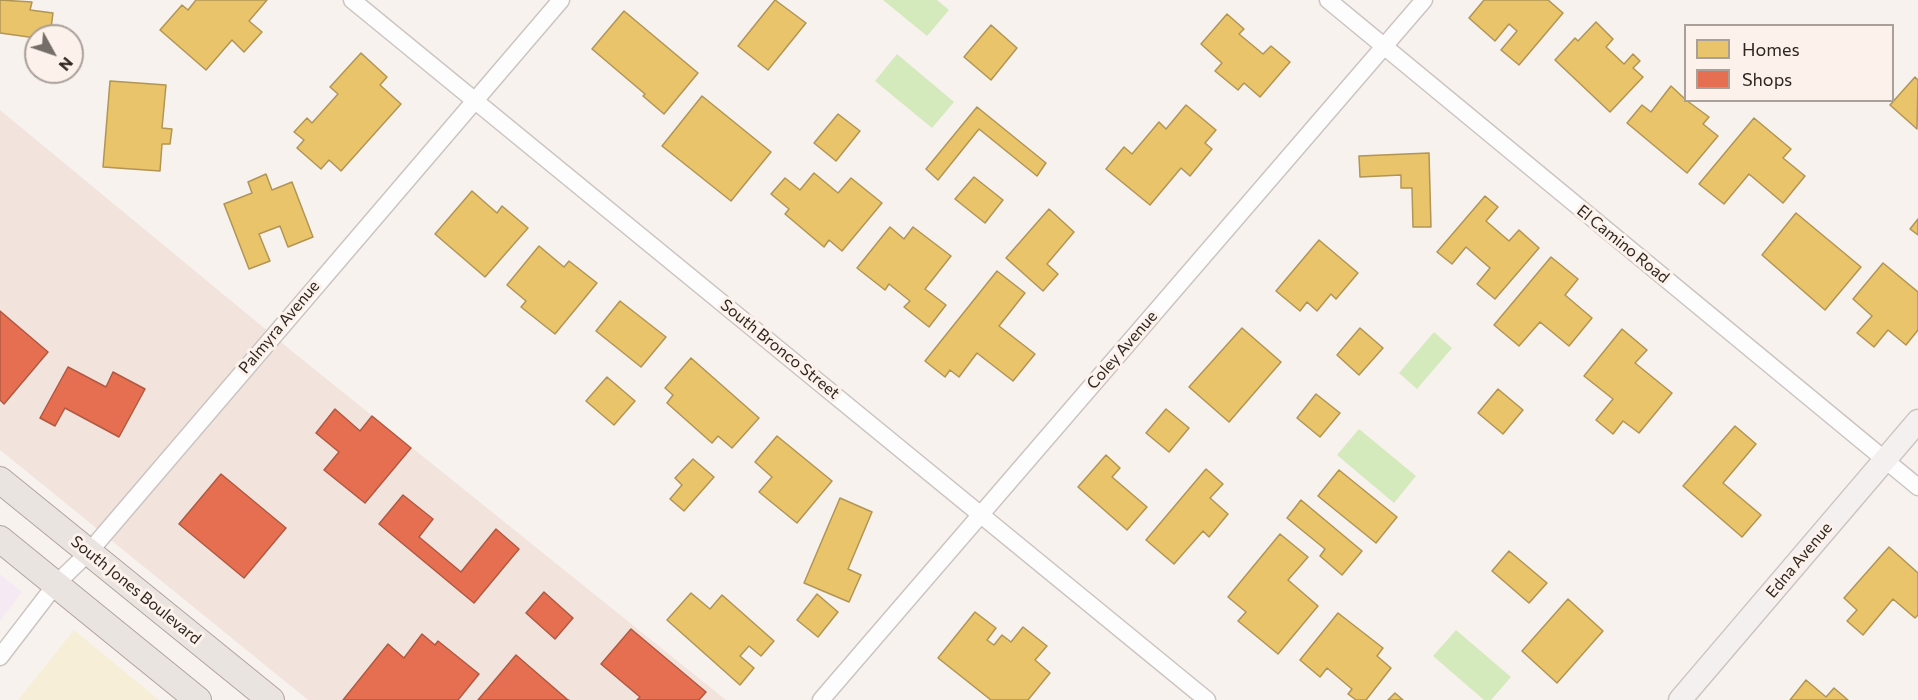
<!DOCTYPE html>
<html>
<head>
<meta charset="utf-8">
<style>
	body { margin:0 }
	#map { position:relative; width:1918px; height:700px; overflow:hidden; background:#f8f2ef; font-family:Commissioner,sans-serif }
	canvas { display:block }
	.legend { position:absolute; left:1684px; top:24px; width:210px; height:78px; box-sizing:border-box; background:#fcf1eb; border:2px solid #aaa09a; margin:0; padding:8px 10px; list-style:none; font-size:18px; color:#2f2620 }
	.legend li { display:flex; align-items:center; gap:12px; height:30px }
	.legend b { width:30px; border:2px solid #aaa09a }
	.north { position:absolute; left:24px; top:24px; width:60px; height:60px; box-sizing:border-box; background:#fcf1eb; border:2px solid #aaa09a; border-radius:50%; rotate:130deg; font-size:16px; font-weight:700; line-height:24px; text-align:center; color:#2f2620 }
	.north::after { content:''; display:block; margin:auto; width:21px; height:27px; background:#756d68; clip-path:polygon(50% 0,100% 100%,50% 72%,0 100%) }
</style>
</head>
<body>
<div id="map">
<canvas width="1918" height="700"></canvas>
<ul class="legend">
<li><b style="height:16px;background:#e9c46a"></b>Homes</li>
<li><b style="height:16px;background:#e76f51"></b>Shops</li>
</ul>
<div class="north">N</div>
</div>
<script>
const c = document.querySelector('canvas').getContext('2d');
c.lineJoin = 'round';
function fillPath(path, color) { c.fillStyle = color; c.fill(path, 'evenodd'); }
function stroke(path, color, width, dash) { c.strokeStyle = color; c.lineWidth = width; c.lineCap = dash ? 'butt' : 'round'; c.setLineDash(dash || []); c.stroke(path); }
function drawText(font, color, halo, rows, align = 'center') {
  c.font = font + ' Commissioner,sans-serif'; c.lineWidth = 6; c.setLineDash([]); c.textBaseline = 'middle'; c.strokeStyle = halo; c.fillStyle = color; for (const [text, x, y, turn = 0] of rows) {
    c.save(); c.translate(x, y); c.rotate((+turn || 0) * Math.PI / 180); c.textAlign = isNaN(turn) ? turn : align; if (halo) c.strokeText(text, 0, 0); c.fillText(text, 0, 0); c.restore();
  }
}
fillPath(new Path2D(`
	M0,110L298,356L726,700H308L0,450Z`), '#f2e4dd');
fillPath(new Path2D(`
	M0,574L22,592L0,621Z`), '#f5eaf3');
fillPath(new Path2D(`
	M883,0H937L949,10L927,36Z
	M897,54L954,102L932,128L875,81Z
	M1434,332L1452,348L1417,389L1399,373Z
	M1359,429L1416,476L1394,503L1337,455Z
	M1456,630L1511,677L1491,700H1484L1433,656Z`), '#d4e9bc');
fillPath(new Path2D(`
	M74,630L159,700H18Z`), '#f6eed7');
const homes = new Path2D(`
	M0,0L32,2L30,10L53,13L50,36L36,38L0,33Z
	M196,0H267L249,21L262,32L244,52L232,40L206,70L160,30L182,5L188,10Z
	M775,0L806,23L768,70L738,46Z
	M1484,0H1548L1563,13L1519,65L1501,50L1517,31L1509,24L1495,41L1469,18Z
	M624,11L698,73L664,114L643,96L645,94L592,49Z
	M1227,14L1244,29L1239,34L1263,54L1271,46L1290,62L1260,97L1244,83L1238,90L1215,71L1222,63L1201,44Z
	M1596,22L1613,39L1606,47L1624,64L1633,54L1640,61L1633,68L1643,77L1610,112L1555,60L1575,38L1578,41Z
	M991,25L1017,48L991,80L964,57Z
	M361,53L387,77L380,85L401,104L341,171L329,160L321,169L297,148L304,140L294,132L307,118L312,123L338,94L330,87Z
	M1915,77L1918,80L1917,129L1890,105Z
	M110,81L166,85L162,128L172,129L170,144H162L160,171L103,167Z
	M1671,86L1686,100L1709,117L1703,124L1718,136L1687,173L1627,123L1642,105L1651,112Z
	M702,96L771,152L731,201L662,146Z
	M1186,105L1216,130L1205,143L1212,149L1190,176L1181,168L1150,205L1106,169L1124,147L1132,154L1159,122L1166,129Z
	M977,107L1046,163L1037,176L979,129L938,180L926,169Z
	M838,114L860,131L836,161L814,143Z
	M1754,118L1791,149L1783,158L1805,176L1783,203L1749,174L1724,204L1699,184Z
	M1429,153L1431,227H1413L1412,188H1401V175L1360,177L1359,156Z
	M814,173L838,193L851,178L882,203L842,251L829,240L824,247L785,214L789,209L771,194L785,178L800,190Z
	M266,174L272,190L292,182L313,237L288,247L280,226L259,234L270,261L249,269L224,204L252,193L248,182Z
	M974,177L1003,200L985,223L955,199Z
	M472,191L497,213L502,206L528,228L485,277L435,234Z
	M1485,196L1498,207L1486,221L1509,241L1519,230L1539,248L1495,299L1477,284L1490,268L1466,247L1452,264L1437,252Z
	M1049,209L1074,232L1047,264L1058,274L1043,291L1006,258Z
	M1796,213L1861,267L1825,310L1762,255Z
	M1918,219V235L1910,229Z
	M890,227L904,239L913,227L951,256L925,289L946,305L929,327L904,307L910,301L889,284L885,290L857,268Z
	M1319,240L1358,273L1336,299L1331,294L1317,311L1307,302L1300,311L1276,291Z
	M539,246L564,267L569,261L597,283L555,334L521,307L526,301L507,285Z
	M1551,257L1578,279L1565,295L1592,318L1569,346L1540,322L1519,346L1494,325Z
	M1883,263L1918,292V330L1906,345L1888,330L1874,347L1857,333L1872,316L1853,299Z
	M997,271L1025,293L999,326L1035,354L1013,381L977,353L959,377L950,370L945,377L925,361Z
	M620,301L666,337L641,367L596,331Z
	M1242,328L1281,362L1229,422L1189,387Z
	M1360,328L1383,348L1359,375L1337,355Z
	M1622,329L1647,350L1635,363L1672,393L1639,433L1623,421L1613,434L1596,420L1613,399L1584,376Z
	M691,358L759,418L732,448L718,436L712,443L667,403L673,395L665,388Z
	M607,377L635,401L614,425L586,401Z
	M1498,389L1523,410L1503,434L1478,413Z
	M1316,394L1340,413L1320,437L1297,418Z
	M1166,409L1189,428L1169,452L1146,433Z
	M1735,426L1756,444L1723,483L1761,515L1742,537L1683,486Z
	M777,436L832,481L797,523L759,492L772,477L755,462Z
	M1106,455L1120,468L1112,477L1147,507L1127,530L1078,487Z
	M693,459L714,477L684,511L670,499L682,485L675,478Z
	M1206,469L1223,484L1210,498L1228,514L1209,537L1203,531L1174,564L1146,540Z
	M1339,470L1397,517L1376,543L1318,496Z
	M840,498L872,512L848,569L861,575L849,602L804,583Z
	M1301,500L1362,551L1342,575L1320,556L1325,549L1287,518Z
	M1280,534L1308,557L1288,580L1318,606L1278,654L1238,621L1246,612L1228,597Z
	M1889,547L1918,573V615L1915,618L1893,599L1863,635L1847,621L1857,610L1844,598Z
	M1509,551L1547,583L1529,603L1492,571Z
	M691,593L710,609L722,595L774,641L761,656L749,646L740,656L754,668L740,685L667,620Z
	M817,594L838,612L818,637L797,620Z
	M1568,599L1603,631L1557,683L1522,651Z
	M975,612L996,628L987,640L994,645L1002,635L1011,642L1023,627L1047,646L1035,660L1050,673L1028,700H991L938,658Z
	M1338,613L1383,648L1377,656L1391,668L1366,700H1356L1348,694L1352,689L1327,668L1320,677L1300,660Z
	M1806,680L1826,697L1834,688L1848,700H1790Z
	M1395,693L1403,700H1388Z`);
fillPath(homes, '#e9c46a');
stroke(homes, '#b19554', 1.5);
const shops = new Path2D(`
	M0,311L48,352L4,404L0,400Z
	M68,367L106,387L113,372L145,389L119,437L65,408L55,426L40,418Z
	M335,409L360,431L372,416L411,448L365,503L324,470L339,452L316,433Z
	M221,474L286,528L244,578L179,524Z
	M403,495L433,519L419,537L461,572L496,529L519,549L474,603L379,524Z
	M544,592L573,618L555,639L526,613Z
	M631,629L706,692L699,700H637L640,697L601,664Z
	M422,634L435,645L438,641L479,674L458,700H343L388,644L404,658Z
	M516,655L568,700H569H478Z`);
fillPath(shops, '#e76f51');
stroke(shops, '#b05942', 1.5);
const street = new Path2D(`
	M352,0L1207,700
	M1328,0L1918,487
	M0,657L56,584L89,552L561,0
	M821,700L1424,0`);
const secondary = new Path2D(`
	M1680,700L1918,421`);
const primary = new Path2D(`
	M0,480L271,700
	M0,539L198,700`);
stroke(street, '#cbc4c0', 19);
stroke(secondary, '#cbc4c0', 25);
stroke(primary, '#b0a39d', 28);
stroke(street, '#fefdfd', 16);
stroke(secondary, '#f4f0ef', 22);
stroke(primary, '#eae4e1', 26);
drawText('16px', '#2f2620', '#fcf1eb', [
	["El Camino Road",1623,244,39],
	["Palmyra Avenue",279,327,-50],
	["South Bronco Street",780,349,39],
	["Coley Avenue",1122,350,-49],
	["Edna Avenue",1799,560,-50],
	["South Jones Boulevard",136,590,39]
]);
</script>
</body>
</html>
